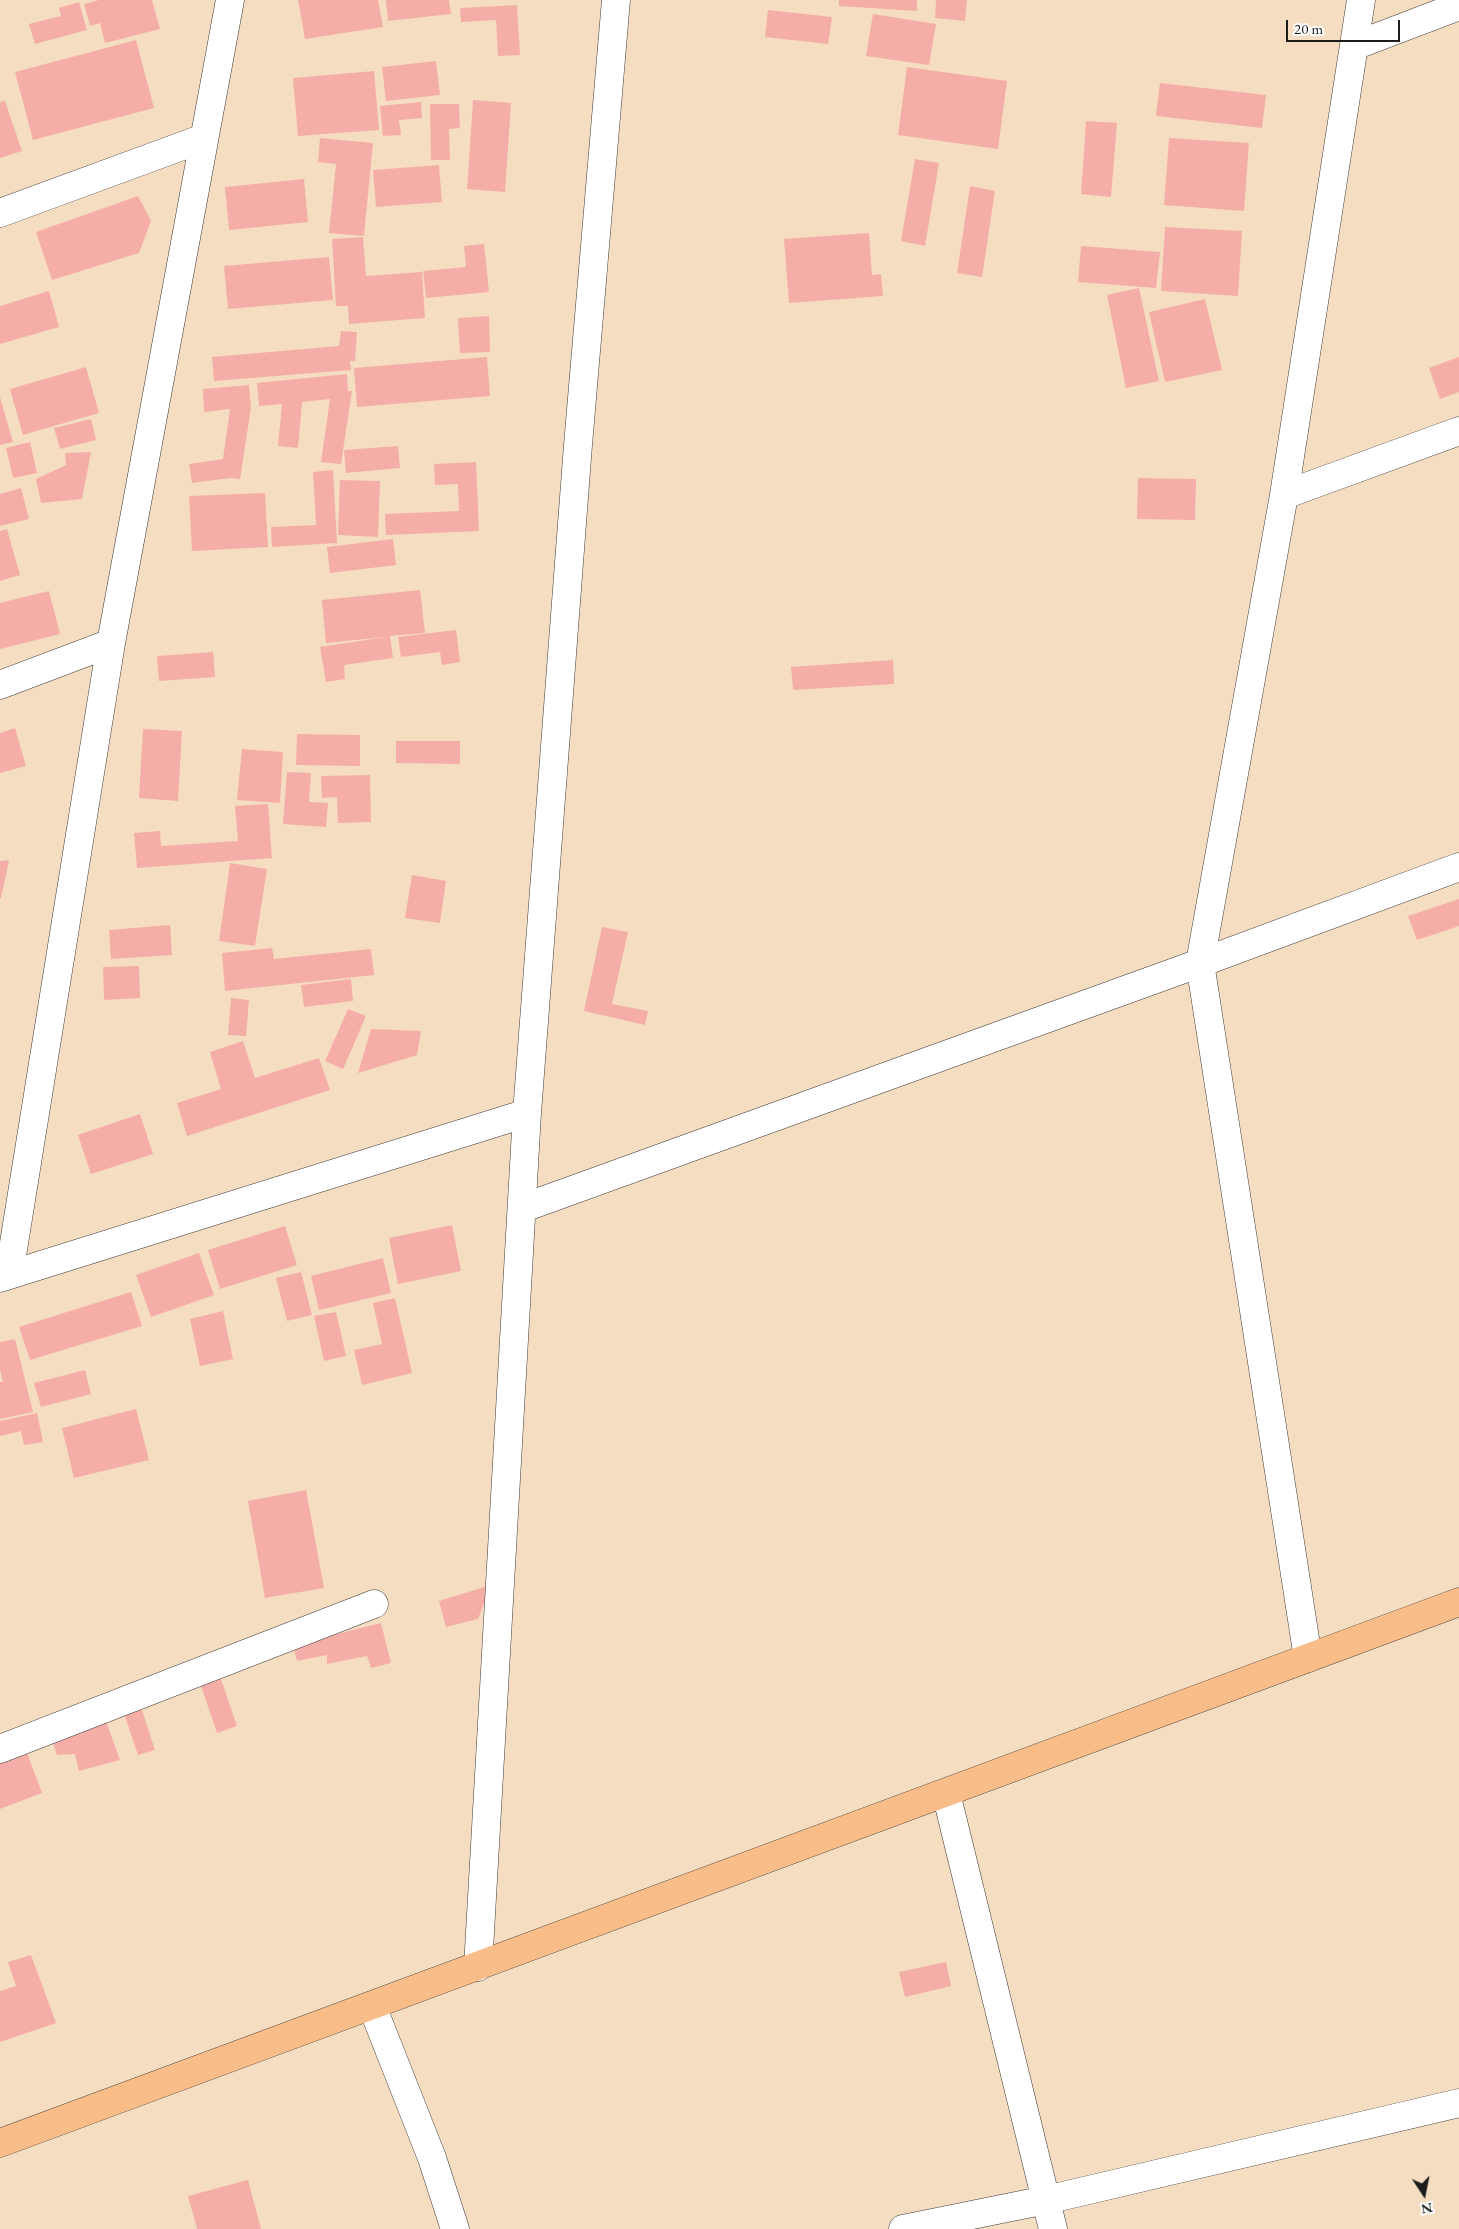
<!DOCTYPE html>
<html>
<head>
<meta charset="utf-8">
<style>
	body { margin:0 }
	#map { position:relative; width:1459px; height:2229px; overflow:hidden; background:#f5ddc2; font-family:"EB Garamond",serif }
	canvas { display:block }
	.north { position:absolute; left:1399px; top:2169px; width:50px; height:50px; -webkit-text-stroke:4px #fff; paint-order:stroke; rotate:169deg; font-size:14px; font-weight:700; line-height:20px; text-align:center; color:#1c1c1c }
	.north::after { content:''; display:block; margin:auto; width:18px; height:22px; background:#1c1c1c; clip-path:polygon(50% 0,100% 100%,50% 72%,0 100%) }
	.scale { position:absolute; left:1286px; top:20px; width:114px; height:22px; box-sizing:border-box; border:2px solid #1c1c1c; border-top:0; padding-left:6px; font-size:15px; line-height:18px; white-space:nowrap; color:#1c1c1c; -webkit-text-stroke:4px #fff; paint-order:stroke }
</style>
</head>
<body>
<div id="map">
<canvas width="1459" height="2229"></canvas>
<div class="north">N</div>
<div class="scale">20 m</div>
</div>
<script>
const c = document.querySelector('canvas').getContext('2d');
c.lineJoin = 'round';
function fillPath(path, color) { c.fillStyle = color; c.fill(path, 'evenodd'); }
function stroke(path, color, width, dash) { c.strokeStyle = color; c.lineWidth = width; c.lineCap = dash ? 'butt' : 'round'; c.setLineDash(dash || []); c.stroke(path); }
fillPath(new Path2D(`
	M99,0H152L160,29L105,43L100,23L90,26L84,4Z
	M298,0H378L383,27L305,39Z
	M386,0H449L451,14L388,21Z
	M839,0H917V11L839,6Z
	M936,0H967L965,21L935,18Z
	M79,2L87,30L35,44L29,24L61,16L59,8Z
	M517,5L520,55L498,56L496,20L461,22L460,8Z
	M768,10L832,17L828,44L765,37Z
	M873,14L936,24L929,65L866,56Z
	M136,40L154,108L33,140L15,72Z
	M436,61L440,95L386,101L382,67Z
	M907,67L1007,81L998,149L898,135Z
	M374,71L379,130L298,136L293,78Z
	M1160,83L1266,95L1262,128L1156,116Z
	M473,100L511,103L505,192L467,189Z
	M5,101L22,151L0,158V102Z
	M421,102L422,118L399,120L401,135L383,136L380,106Z
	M430,104H459L460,128L449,129L450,160H431Z
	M1086,121L1117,123L1111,197L1081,194Z
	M320,138L373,143L364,236L329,233L336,164L318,162Z
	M1169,138L1249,143L1244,211L1164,205Z
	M915,159L939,163L925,246L901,241Z
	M439,165L442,202L376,207L373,170Z
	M304,179L308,222L229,230L225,187Z
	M970,186L995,191L982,277L957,273Z
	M138,196L151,221L139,253L52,280L36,232Z
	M1165,227L1242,231L1238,296L1161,291Z
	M869,233L872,275L881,274L883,296L789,303L784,239Z
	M363,237L366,276L422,272L425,318L349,324L348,306H336L332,239Z
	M484,244L489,292L426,298L423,271L466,267L464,246Z
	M1081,246L1160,252L1156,288L1078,282Z
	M329,257L333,300L228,309L224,266Z
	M1139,288L1159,381L1126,388L1107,295Z
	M49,291L59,327L0,344V306Z
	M1205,299L1222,370L1165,382L1149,312Z
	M489,316L490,352L460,353L458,318Z
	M341,331L357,332L355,361H350L351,370L214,381L212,357L339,346Z
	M487,357L490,396L357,407L354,368Z
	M1459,357V392L1440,399L1429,368Z
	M86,367L99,413L23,435L10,389Z
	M347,374L348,391H352L341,464L321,462L330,399L302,402L298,448L278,446L282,404L259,406L257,383Z
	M249,385L251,408L240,479L230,478L192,483L189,464L223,459L230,409L204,412L203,389Z
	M0,397L13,442L0,445Z
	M91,419L96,440L60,449L54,428Z
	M30,442L37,473L13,478L6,448Z
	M398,446L400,468L346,473L344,450Z
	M91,452L82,499L41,503L36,479L66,465L65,453Z
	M476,462L479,531L386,535L385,514L459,511L458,484L435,485L434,464Z
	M333,470L337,543L272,547L271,527L316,525L313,472Z
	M1138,478L1196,479L1195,520L1137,519Z
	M340,480L380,481L378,537L338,535Z
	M21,488L29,519L0,526V494Z
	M265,493L268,547L192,551L189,496Z
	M7,529L20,575L0,581V531Z
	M393,539L396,565L330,573L327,547Z
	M420,590L425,633L390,636L393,658L344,665L345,679L326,682L320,647L386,637L326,643L322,600Z
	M49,591L60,634L0,649V603Z
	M456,630L460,662L442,665L440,652L401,657L398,637Z
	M213,652L215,677L159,681L157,656Z
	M893,660L894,684L793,690L791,667Z
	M15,728L26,766L0,773V733Z
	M143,729L182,731L178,801L139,798Z
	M297,734L360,735V766L296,765Z
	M396,741H460V764L396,763Z
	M242,749L283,752L280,803L237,800Z
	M287,772L311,773L309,802L328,803L326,827L283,824Z
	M370,775L371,822L338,823L337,797L322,798L321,776Z
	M268,804L272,858L137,868L134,833L160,831L161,846L238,841L235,806Z
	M9,860L1,898H0V861Z
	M230,863L267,869L255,946L219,941Z
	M412,875L446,881L440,923L405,918Z
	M1459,899V926L1417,940L1408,916Z
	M170,925L172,955L111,959L109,930Z
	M602,927L628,932L612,1004L648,1011L645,1025L584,1011Z
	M272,948L274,959L371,949L374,975L225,991L222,953Z
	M139,966L140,998L104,1000L103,967Z
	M351,979L353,1001L304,1007L301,985Z
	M231,998L249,1000L246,1036L228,1035Z
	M348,1009L366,1016L343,1069L325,1061Z
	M371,1029L421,1031L417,1055L358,1073Z
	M243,1041L255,1078L319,1058L330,1090L187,1136L177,1103L221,1089L210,1052Z
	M140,1114L153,1154L91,1174L78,1135Z
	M452,1225L461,1271L398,1284L389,1238Z
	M285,1226L297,1265L220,1289L208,1250Z
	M199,1253L214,1295L151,1317L136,1275Z
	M383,1258L391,1293L319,1310L311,1276Z
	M301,1272L312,1315L287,1321L276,1278Z
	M131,1292L142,1326L30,1360L19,1327Z
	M395,1298L412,1373L362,1385L354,1350L382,1344L373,1303Z
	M223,1311L233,1359L200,1366L190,1319Z
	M336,1312L346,1356L324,1361L314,1316Z
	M15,1339L33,1412L0,1419V1382H3L0,1369V1342Z
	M85,1370L91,1394L41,1407L34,1383Z
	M136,1409L149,1460L74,1478L62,1428Z
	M37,1413L43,1442L24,1445L21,1431L0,1436V1421Z
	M306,1490L324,1588L265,1598L248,1501Z
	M491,1585L478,1619L446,1627L439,1601Z
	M381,1623L391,1663L371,1668L367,1656L327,1664V1655L297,1661L293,1645Z
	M221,1679L237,1726L217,1733L201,1686Z
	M141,1707L155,1750L138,1755L124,1713Z
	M105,1719L120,1760L79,1771L75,1754L57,1755L51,1737Z
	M26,1750L42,1793L0,1809V1760Z
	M31,1955L56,2023L0,2042V1991L16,1986L8,1962Z
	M946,1962L951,1986L905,1997L899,1972Z
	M248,2180L261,2229H197L188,2196Z`), '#f5aea7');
const minor = new Path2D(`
	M1354,46L1459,6
	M0,213L204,138
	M1284,495L1459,431
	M0,685L111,643
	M523,1208L1200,963L1459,867
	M9,1274L111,643L230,0
	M0,1278L527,1113
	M1308,1658L1200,963L1284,495L1361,0
	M0,1749L374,1604
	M946,1793L1053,2229
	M478,1967L527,1113L578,445L616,0
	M372,2006L432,2158L455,2229
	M903,2229L1046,2200L1459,2103`);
const primary = new Path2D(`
	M0,2143L1459,1602`);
stroke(minor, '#3d3935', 29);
stroke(primary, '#3d3935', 29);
stroke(minor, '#fff', 28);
stroke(primary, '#f8bd89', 28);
</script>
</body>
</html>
